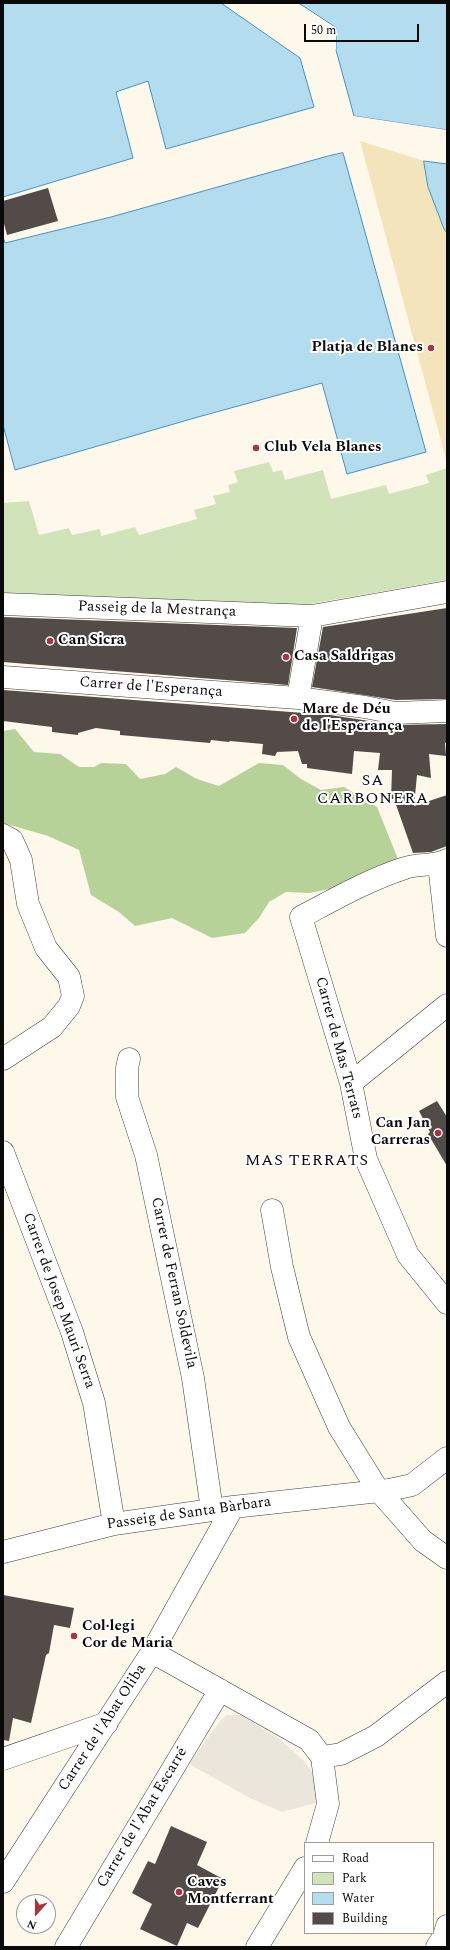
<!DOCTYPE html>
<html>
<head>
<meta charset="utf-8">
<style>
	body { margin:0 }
	#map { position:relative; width:450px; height:1950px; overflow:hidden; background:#fdf8ea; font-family:Spectral,serif }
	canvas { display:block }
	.frame { position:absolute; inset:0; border:4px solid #0a0a0a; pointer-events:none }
	.legend { position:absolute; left:304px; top:1842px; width:130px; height:92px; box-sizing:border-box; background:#fff; border:1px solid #9d9d9d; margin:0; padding:5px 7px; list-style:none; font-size:12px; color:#0a0a0a }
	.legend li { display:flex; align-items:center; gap:8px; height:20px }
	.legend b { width:20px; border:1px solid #9d9d9d }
	.north { position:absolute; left:16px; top:1894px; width:40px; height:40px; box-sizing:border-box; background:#fff; border:1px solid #9d9d9d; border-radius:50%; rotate:201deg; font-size:11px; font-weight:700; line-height:16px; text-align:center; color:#0a0a0a }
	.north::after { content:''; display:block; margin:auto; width:14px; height:18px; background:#ab323f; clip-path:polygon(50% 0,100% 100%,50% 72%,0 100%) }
	.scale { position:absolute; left:304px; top:24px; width:115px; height:18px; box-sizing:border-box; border:2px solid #0a0a0a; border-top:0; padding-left:5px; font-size:12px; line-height:14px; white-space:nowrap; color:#0a0a0a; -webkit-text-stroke:3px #fff; paint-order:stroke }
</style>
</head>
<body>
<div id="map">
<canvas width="450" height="1950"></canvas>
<div class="frame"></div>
<ul class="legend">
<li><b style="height:5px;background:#fff"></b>Road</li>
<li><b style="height:11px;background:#d1e3b8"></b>Park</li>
<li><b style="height:11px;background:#b4dcef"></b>Water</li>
<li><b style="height:11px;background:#524b48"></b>Building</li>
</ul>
<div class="north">N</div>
<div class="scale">50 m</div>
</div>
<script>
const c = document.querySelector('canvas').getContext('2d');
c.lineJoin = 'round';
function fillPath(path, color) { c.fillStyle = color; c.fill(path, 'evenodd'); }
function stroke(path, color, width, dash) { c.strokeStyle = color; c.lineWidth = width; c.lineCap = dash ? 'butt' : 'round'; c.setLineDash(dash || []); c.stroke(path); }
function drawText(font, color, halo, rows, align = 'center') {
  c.font = font + ' Spectral,serif'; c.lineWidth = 4; c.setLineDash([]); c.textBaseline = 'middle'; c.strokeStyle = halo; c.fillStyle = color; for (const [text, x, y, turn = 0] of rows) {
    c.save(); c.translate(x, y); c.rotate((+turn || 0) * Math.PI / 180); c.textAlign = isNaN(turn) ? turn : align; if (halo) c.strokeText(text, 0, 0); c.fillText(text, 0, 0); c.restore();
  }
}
fillPath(new Path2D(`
	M269,462L273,472L282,470L285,480L323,470L331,499L386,485L389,494L429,483L426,475L447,468V580L304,605L3,599V503L29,501L39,535L69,528L72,535L100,529L101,536L135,527L139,535L197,519L194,510L216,504L213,496L230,492L228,485L238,482L234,471Z`), '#d1e3b8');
fillPath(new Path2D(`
	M15,729L34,752L60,754L79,767H94L101,763L126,764L140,779L165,774L176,767L197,779L219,786L259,763L283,765L301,779L321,790L344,787L377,807L398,859L335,888L309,893L286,892L269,902L259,918L245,933L212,938L172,918L135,926L119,912L91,895L79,850L48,836L3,823V731Z`), '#b6d299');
fillPath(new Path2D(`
	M360,141L424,161L428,187L444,229L447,233V463Z`), '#f4e4bb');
fillPath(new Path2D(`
	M227,1715H240L281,1740L304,1761L311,1770L315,1782L316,1803L282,1812L250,1798L189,1764L220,1721Z`), '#ebe6db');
const water = new Path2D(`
	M3,3H221L300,58L314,107L166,149L148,81L116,92L133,158L3,197Z
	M299,3H447V130L354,116L336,50V28Z
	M343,153L426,452L347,474L322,383L198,417L15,470L3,425V237L5,243L111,217L328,156Z
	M424,161L447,164V233L444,229L428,187Z`);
fillPath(water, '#b4dcef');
stroke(water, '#4394be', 1);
fillPath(new Path2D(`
	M297,3L336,28V50L334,49V29Z
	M354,116L447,130V132L354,118Z`), '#fdf8ea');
fillPath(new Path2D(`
	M48,188L58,221L7,235L3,220V201Z
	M447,608V699L396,700L312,687L323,627Z
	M3,617L190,624L297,628L288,685L3,662Z
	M3,690L330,715L395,725L447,724V742L445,743L446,756L429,754L431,778L417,775L414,806L447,795V846L431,852L413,853L394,799H391L392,770H378L380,753L354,751L352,774L307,768V764H302L298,751L277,752L275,756L262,754L263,744L230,741L229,742L211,740L210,743L120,735V731L96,728L78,733V735L52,732V727L3,721Z
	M437,1101L447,1117V1166L428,1134L430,1132L419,1111Z
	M3,1595L74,1608L70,1628L54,1625L49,1653L46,1655L31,1723L13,1718L9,1741L3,1740Z
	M171,1826L207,1842L197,1865L223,1879L198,1928L187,1923L177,1946L140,1929L152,1904L132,1893L148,1861L155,1864Z`), '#524b48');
const minor = new Path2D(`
	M3,604L312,616L447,592
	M3,677L298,698L365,707L395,713L447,711
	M298,698L312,616
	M3,835L12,840L21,860L28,904L46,948L69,977L73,996L69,1006L52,1027L3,1059
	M447,860C434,867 419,863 405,868C368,880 335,899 301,917L351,1083L366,1159L408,1255L447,1303
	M439,864L447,936
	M129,1059L127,1068V1097L146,1155L193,1378L212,1510
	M351,1083L447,1005
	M3,1152L72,1332L94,1403L114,1524
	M272,1210L282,1267L299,1337L339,1427L378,1490L423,1541L447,1558
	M3,1552L114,1524L233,1507L389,1490L412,1485L447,1458
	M152,1652L309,1740L322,1757L328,1804L317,1843
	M322,1757L341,1754L376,1736L447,1682
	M3,1759L107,1723
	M3,1882L152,1652L233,1507
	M66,1947L220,1690
	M257,1947L305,1868
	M437,1947L444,1936L447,1926`);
stroke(minor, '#3d3d3d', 23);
stroke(minor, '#fff', 22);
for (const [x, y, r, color] of [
	[431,348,4,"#ab323f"],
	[256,448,4,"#ab323f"],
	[50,641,4,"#ab323f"],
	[286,657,4,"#ab323f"],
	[294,719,4,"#ab323f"],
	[438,1133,4,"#ab323f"],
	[74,1636,4,"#ab323f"],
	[179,1892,4,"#ab323f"]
]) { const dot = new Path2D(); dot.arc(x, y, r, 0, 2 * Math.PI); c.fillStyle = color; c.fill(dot); stroke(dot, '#fff', 1.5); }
drawText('bold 15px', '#0a0a0a', '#fff', [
	["Platja de Blanes",423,348,"right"],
	["Club Vela Blanes",264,448],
	["Can Sicra",58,641],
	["Casa Saldrigas",294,657],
	["Mare de Déu",302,710],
	["de l'Esperança",302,727],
	["Can Jan",430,1124,"right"],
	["Carreras",430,1141,"right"],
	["Col·legi",82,1627],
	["Cor de Maria",82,1644],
	["Caves",187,1883],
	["Montferrant",187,1900]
], 'left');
drawText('15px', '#0a0a0a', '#fff', [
	["Passeig de la Mestrança",157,610,2],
	["Carrer de l'Esperança",151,688,4],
	["Carrer de Mas Terrats",338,1048,75],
	["Carrer de Ferran Soldevila",173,1283,78],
	["Carrer de Josep Mauri Serra",58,1301,70],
	["Passeig de Santa Bàrbara",189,1514,-8],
	["Carrer de l'Abat Oliba",103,1728,-57],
	["Carrer de l'Abat Escarré",143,1818,-59]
]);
c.letterSpacing = '1px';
drawText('16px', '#0a0a0a', '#fff', [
	["SA",373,782],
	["CARBONERA",373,800],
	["MAS TERRATS",307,1162]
]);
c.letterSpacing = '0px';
</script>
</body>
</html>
